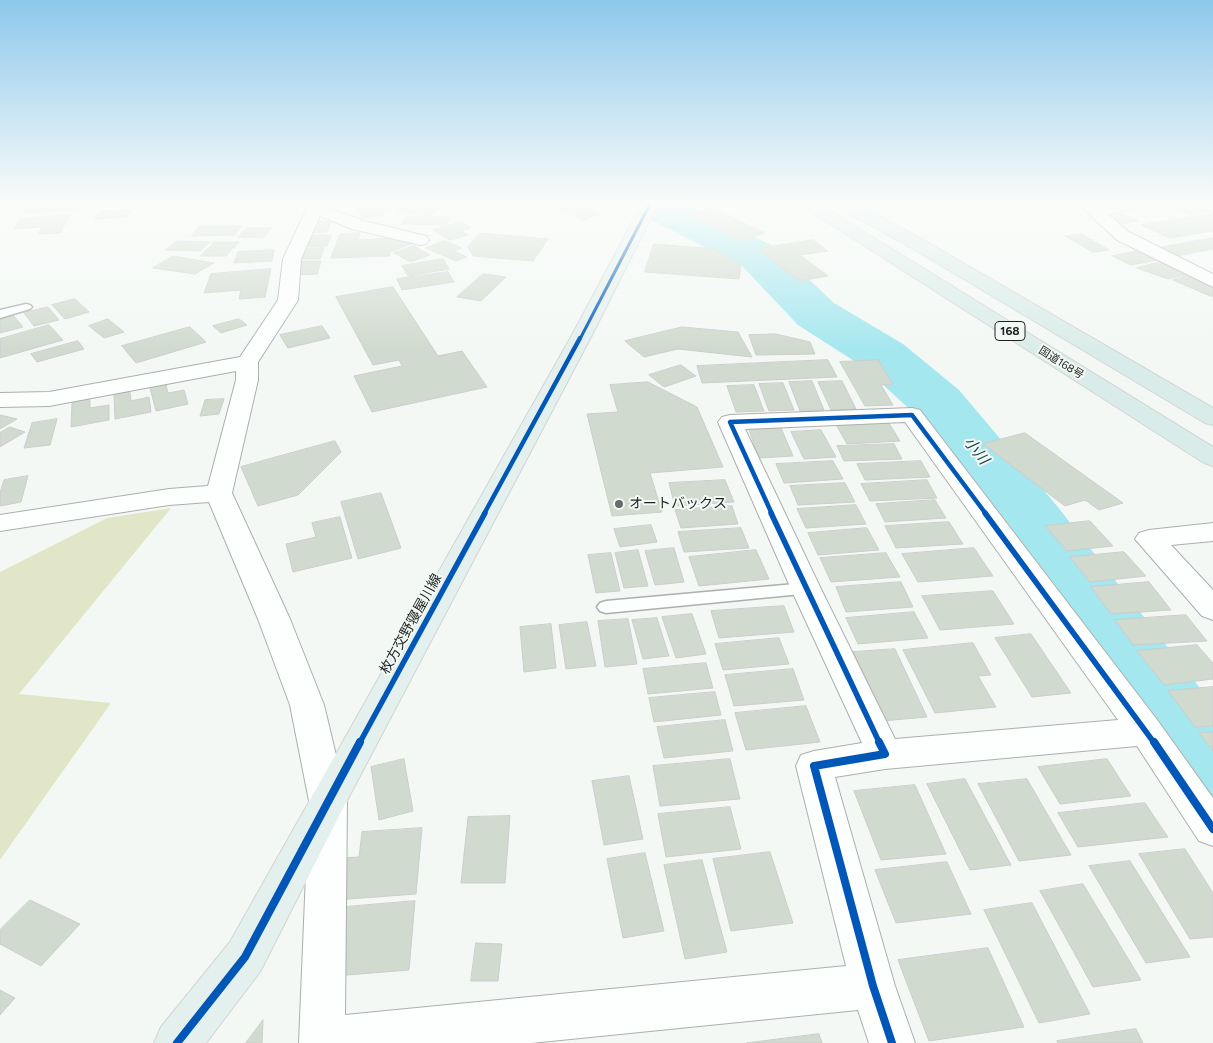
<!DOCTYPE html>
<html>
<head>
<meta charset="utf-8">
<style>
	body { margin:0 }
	canvas { display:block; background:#f3f8f5 }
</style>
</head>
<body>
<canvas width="1213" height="1043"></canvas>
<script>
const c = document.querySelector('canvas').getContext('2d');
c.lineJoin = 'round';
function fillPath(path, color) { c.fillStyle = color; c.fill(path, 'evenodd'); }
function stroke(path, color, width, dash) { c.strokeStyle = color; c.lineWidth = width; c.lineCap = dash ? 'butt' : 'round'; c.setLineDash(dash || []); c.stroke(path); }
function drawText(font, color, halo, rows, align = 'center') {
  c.font = font + ' Figtree,"Noto Sans JP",sans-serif'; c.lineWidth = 4; c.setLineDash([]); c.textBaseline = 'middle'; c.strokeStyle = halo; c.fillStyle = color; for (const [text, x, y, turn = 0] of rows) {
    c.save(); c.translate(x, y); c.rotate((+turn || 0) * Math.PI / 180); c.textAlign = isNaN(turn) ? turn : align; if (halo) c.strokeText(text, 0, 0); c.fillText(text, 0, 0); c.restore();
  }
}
fillPath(new Path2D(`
	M171,508L19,694L111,703L0,860V572L107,518Z`), '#e0e6c7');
fillPath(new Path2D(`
	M645,204H685L775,247L834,303L903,344L959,390L1057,506L1213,705V812L1180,801L1005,533L917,416L865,368L798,325L743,267L648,218L642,209Z`), '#a5e7ef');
const building = new Path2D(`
	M66,204H83L79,210L22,213L27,208Z
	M354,204H389L356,209Z
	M407,204H438L444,205L429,216L397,211Z
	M548,204H589L586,209L599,214L583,220Z
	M1174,204H1195L1211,211L1191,215L1175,208L1181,207Z
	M388,206L391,210L382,212L384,215L363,218L358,210Z
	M712,208L765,233L741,240L688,215Z
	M132,210L126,217L94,219L100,211Z
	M1117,212L1138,221L1120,224L1109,219L1116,218L1106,213Z
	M1213,214V231L1169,238L1142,225Z
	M70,215L60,233L38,234L42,227L14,229L20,219Z
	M407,216L450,217L446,225L402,224Z
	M331,221L327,232L309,233L314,222Z
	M462,222L471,228L460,231L468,235L450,240L433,230Z
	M199,226H242L235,235L192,236Z
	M247,228H272L263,238L238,237Z
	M360,233L358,240L395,238L411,244L390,252V256L331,258L340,234Z
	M480,233L548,239L533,261L473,256L468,247Z
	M1081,234L1109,250L1093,252L1065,236Z
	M308,235H332L327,246L303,247Z
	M1213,238V249L1175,256L1158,248Z
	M813,240L828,251L800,255L828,276L800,281L758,249Z
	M177,241L210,242L200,251L166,250Z
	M445,241L462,248L454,251L467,257L456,261L426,248Z
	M214,242H239L234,248H209Z
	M654,244L715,249L741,265L739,279L645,272Z
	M414,246L430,255L410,262L394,253Z
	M324,248L320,259H297L301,249Z
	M207,249H232L226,256H201Z
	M274,250L272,261L234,263L238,252Z
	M1138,251L1157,260L1131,265L1112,256Z
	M173,256L214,263L195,274L153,268Z
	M443,259L449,269L408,276L402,266Z
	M299,261H321L317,274L294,275Z
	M1160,262L1188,274L1168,279L1137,268Z
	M271,269L265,297L239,299L241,290L204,293L211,274Z
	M448,272L454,282L402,290L397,279Z
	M483,274L506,277L481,301L457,297Z
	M1190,275L1213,285V296H1210L1173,280Z
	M393,287L438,356L462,351L487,387L372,412L354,376L402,366L399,360L373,365L336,297Z
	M75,299L89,312L65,319L52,305Z
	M48,307L59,320L34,326L24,313Z
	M13,315L23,327L0,333V318Z
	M108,319L124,332L104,338L89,326Z
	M239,319L247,325L221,333L213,326Z
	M49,325L63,340L0,358V339Z
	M322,326L330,338L288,348L280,335Z
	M190,327L206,342L136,363L122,346Z
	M682,327L738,332L752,357L678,349L644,357L625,341Z
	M776,334L810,342L815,354L756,355L749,335Z
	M78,341L84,349L37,362L31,354Z
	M828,360L837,377L702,383L697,366Z
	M878,360L893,384L881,385L893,405L865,406L840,362Z
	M681,365L696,376L664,387L649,375Z
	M812,381L824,410L800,411L789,382Z
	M842,381L856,409L831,410L818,382Z
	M648,382L697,407L723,467L650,473L662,512L612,516L587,414L618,412L610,385Z
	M783,383L794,410L769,411L759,384Z
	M166,385L168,393L184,390L188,404L156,411L150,388Z
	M754,385L764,411L736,412L727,386Z
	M130,392L131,401L149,397L151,412L115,419L114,395Z
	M224,399L219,414L200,416L205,400Z
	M90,400V408L109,405V420L71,427L72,403Z
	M0,415L17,419L0,429Z
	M57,419L50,445L24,448L32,423Z
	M889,423L900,441L847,444L837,426Z
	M10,427L25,432L0,447V433Z
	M781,428L793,456L759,458L749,430Z
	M821,430L836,457L804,459L791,432Z
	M1025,433L1123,503L1099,510L1085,500L1065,506L983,444Z
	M335,441L341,452L298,495L258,506L241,467Z
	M894,444L902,459L844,461L837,446Z
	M833,461L843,479L784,483L776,464Z
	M921,461L930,477L865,480L857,464Z
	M28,476L21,502L0,506V493L4,480Z
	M725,480L734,502L675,506L669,483Z
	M927,480L937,498L870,501L861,484Z
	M845,483L855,502L798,505L790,486Z
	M381,493L401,548L358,559L341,502Z
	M935,500L946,518L885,522L876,504Z
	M856,505L866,524L806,528L797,509Z
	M732,506L738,524L681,528L675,510Z
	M340,517L352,558L293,572L286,544L316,537L312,523Z
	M1090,521L1113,546L1067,551L1045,526Z
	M949,522L963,544L896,548L885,526Z
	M651,525L657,542L620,547L614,529Z
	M741,528L749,548L684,552L678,532Z
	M867,528L879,550L818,555L808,533Z
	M674,548L684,582L655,585L645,551Z
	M974,548L993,576L918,582L902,554Z
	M638,550L648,586L624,588L615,553Z
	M756,550L769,579L699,586L689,557Z
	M1124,552L1146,576L1090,582L1070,557Z
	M611,553L620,591L596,593L588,555Z
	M886,553L900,577L831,582L820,558Z
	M901,582L913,607L846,612L836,587Z
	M1149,582L1171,610L1111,614L1091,587Z
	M993,591L1014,624L940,630L922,596Z
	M784,606L794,632L719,638L711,611Z
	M914,612L928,638L858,644L846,618Z
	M692,614L706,654L676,658L662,617Z
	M1186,615L1207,641L1133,645L1115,620Z
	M657,618L669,656L643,659L632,620Z
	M628,619L637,664L605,667L598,621Z
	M587,622L596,666L566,669L559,625Z
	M551,624L556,668L524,672L520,627Z
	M1031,634L1071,693L1032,697L995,638Z
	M779,638L789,664L723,670L715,644Z
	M973,643L991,675L978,676L996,707L935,713L903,650Z
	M1197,645L1213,663V679L1164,685L1137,651Z
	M895,649L927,717L882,721L853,652Z
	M706,663L713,688L648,694L643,669Z
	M793,669L804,700L734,706L725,675Z
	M1213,687V726L1195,727L1168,691Z
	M715,692L721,715L654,722L649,698Z
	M806,706L820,742L746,750L735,713Z
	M725,720L733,751L664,758L657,727Z
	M1213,732V751L1199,733Z
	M404,759L413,811L379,820L371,767Z
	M730,759L740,799L660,806L653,766Z
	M1107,759L1131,796L1060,804L1038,767Z
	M629,776L643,839L604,845L592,781Z
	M965,779L1011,865L970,870L927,784Z
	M1027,779L1071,855L1019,861L978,784Z
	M915,785L946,854L881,860L854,791Z
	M1145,803L1168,837L1078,847L1058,813Z
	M730,807L741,849L666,857L658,814Z
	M510,816L505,883H461L468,817Z
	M422,828L416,894L336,900L343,858L359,857L362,832Z
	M1185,849L1213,893V937L1190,939L1139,854Z
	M770,852L793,923L731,931L713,859Z
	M645,853L664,931L623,938L607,859Z
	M702,860L727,952L685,959L664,865Z
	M1130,861L1190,957L1146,963L1089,866Z
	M947,862L971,914L896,923L875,870Z
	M1083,884L1141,980L1093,987L1040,891Z
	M30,900L80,924L41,966L0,944V930Z
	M415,901L409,970L335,976L345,907Z
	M1032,903L1090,1014L1039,1023L984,910Z
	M476,943L502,944L498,981H471Z
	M988,948L1024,1027L929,1041L898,960Z
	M0,990L15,998L0,1015Z
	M263,1020L262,1043H246Z
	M1136,1029L1143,1043H1058L1057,1041Z
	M819,1034L822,1043H747Z`);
fillPath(building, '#d0dace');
stroke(building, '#cbcecc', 1);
const service = new Path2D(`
	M26,304L30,305L32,307L30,309L0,318V310Z
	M806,583L812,585L815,589L812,593L606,613L600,611L597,607L600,603L606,601Z`);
const minor = new Path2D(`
	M309,204H325L324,206L364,221L426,236L429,240L426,244L420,245L352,229L320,216L301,259L298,300L258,362V380L232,493L290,619L324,705L347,801L345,1015L846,966L796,766L801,755L814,751L862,743L791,589L718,422L722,417L730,415L912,408L920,410L1158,721L1213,798V846L1199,841L1137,746L885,769L835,777L895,986L915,1043H869L858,1010L531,1043H299L309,801L290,705L258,619L209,502L169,505L0,531V515L169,489L208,486L236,380V371L49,406L0,407V393L49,392L240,357L278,300L283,259ZM905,422L1118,720L895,739L821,589L745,429Z
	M1078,204H1142L1140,207L1107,214L1129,232L1213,274V287L1117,240Z
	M1213,523V541L1171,545L1213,590V620L1202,616L1135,539L1139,533L1149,530Z`);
const primary = new Path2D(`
	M642,204H658L592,335L341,812L260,972L206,1043H154L161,1027L230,942L572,335Z`);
const trunk = new Path2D(`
	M799,204H819L1213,447V466L1204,463Z
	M835,204H856L922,239L1213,408V425L1205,423L910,247L837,207Z`);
stroke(service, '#acafae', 3);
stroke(minor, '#acafae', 2);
stroke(primary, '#d3d5d3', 2);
stroke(trunk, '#d3d5d3', 2);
fillPath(service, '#fdfefe');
fillPath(minor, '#fdfefe');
fillPath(primary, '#e3f0ee');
fillPath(trunk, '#daece9');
stroke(new Path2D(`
	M580,339L650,204`), '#0057b8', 3);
stroke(new Path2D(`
	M484,514L580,338
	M772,514L730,422L912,415L986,514`), '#0057b8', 4.5);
stroke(new Path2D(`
	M771,513L880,744
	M985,513L1155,744
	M359,744L485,513`), '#0057b8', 5.5);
stroke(new Path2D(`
	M879,742L885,754L814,766L873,986L892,1043
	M1154,742L1213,829
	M177,1043L245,957L360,742`), '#0057b8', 8);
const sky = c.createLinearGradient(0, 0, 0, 350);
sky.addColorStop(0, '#8dc8eb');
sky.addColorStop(0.58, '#fafcfa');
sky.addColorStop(1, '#fafcfa00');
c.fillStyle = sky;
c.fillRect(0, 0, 1213, 350);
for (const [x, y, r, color] of [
	[619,504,5,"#696c6b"]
]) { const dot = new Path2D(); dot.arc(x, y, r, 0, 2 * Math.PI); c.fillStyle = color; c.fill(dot); stroke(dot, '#f2f9f5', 2); }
drawText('11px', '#1f2120', '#f2f9f5', [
	["国道168号",1061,363,32]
]);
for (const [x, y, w] of [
	[1010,331,30]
]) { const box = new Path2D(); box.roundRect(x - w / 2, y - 9.5, w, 19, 4); c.fillStyle = '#f2f9f5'; c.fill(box); stroke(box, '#1f2120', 1); }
drawText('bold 12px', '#1f2120', null, [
	["168",1010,331]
]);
drawText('14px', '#1f2120', '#f2f9f5', [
	["オートバックス",629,504]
], 'left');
drawText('14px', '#1f2120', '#f2f9f5', [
	["枚方交野寝屋川線",411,624,-61]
]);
drawText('italic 15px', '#0f3c41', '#f2f9f5', [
	["小川",976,451,51]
]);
</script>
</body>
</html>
